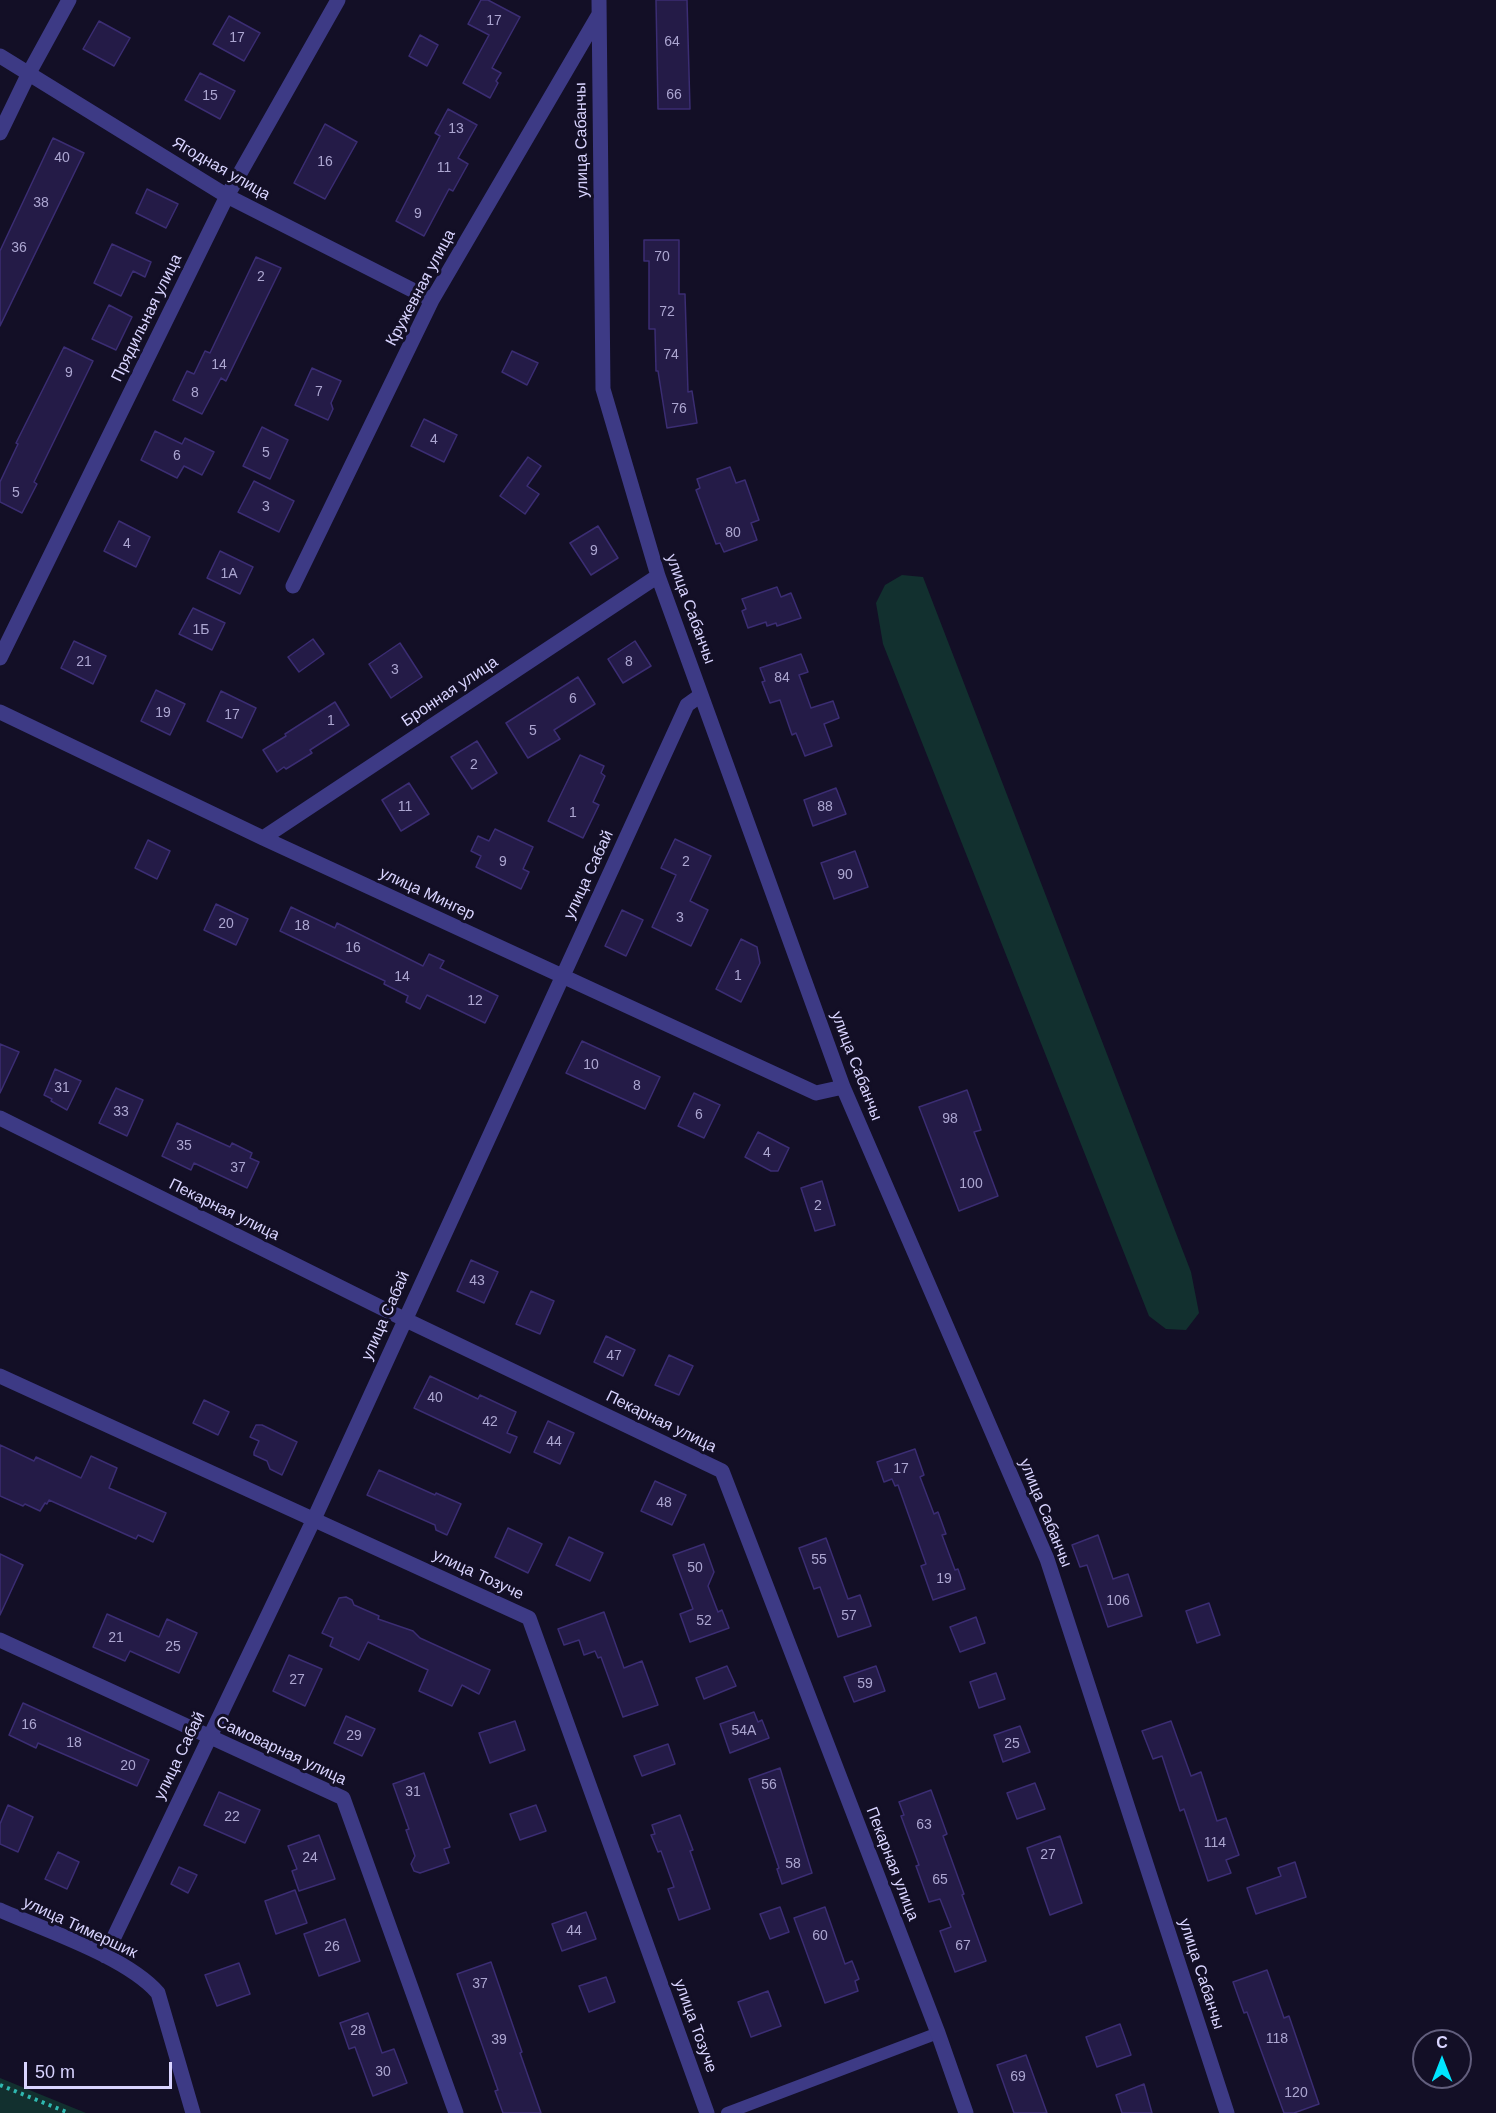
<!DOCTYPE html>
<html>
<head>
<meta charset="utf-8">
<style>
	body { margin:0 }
	#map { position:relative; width:1496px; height:2113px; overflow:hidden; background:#130f26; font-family:Helvetica,sans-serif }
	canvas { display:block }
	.north { position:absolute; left:1412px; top:2029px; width:60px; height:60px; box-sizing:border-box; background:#130f26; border:2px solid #625e7d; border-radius:50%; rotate:0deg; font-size:16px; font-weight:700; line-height:24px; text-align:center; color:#d9d4ff }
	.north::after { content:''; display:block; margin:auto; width:21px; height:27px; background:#00e5ff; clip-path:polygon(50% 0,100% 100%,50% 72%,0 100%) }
	.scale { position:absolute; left:24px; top:2062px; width:148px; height:27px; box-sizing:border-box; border:3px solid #d9d4ff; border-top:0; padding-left:8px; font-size:18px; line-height:21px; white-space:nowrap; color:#d9d4ff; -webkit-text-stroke:4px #130f26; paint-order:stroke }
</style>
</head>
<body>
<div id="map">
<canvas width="1496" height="2113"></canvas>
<div class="north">С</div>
<div class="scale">50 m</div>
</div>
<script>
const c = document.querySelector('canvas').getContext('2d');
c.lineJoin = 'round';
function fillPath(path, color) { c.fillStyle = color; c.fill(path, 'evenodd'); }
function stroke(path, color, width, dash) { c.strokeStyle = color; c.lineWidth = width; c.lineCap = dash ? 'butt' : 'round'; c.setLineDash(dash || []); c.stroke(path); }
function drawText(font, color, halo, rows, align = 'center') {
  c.font = font + ' Helvetica,sans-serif'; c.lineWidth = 6; c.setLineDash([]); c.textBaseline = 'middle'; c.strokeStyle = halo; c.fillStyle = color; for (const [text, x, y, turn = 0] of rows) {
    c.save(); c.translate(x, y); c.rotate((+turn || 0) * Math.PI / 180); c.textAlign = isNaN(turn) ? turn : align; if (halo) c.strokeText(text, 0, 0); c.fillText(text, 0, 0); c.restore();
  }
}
fillPath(new Path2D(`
	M902,575L923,577L1191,1272L1199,1313L1186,1330L1166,1329L1149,1316L883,644L876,603L885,585Z
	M0,2078L86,2113H0Z`), '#12302f');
const building = new Path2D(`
	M481,0H488L520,17L492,68L501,73L496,81L498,83L490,98L463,83L489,35L468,24Z
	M656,0H687L690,109H658Z
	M229,16L260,33L244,61L213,44Z
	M99,21L130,38L114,66L83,49Z
	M420,35L438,45L427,66L409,56Z
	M200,73L235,91L220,119L185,100Z
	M448,109L477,125L458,158L468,164L453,191L449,189L424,236L396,221L440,136L435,133Z
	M325,124L357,142L325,199L294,183Z
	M53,138L84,153L0,326V251Z
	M147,189L178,204L166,228L136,213Z
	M644,240H679V294H685L688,392L692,391L697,423L667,428L658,371H656L655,329H649V261H644Z
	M112,244L151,262L145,277L133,271L121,296L94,283Z
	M256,257L281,268L226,381L221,378L202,414L173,400L187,371L194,374L205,351L210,353Z
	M109,305L132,317L116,350L92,339Z
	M64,347L93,361L34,482L37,484L22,513L0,502V482L18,444L16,443Z
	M512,351L538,363L527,385L502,372Z
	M312,368L341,381L331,403L333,409L328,420L295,405Z
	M424,419L457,435L444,462L411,446Z
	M262,427L288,440L270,479L243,466Z
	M155,431L182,444L185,438L214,452L202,475L184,466L177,478L141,460Z
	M528,457L541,466L527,486L539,494L525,514L500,496Z
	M730,467L736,483L745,480L759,520L751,523L757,540L724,552L720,543L716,544L696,490L700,488L697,479Z
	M254,481L294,501L279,532L238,512Z
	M119,521L150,537L136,567L104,551Z
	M598,526L618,558L591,575L570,543Z
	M220,551L253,567L240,594L207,578Z
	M777,587L781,597L791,593L801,618L777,626L776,623L767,626L766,622L748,628L742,611L746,609L742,599Z
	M193,608L225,623L212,650L179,634Z
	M313,639L324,654L299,672L288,657Z
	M74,641L106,656L93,684L61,668Z
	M635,641L651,666L623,683L608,659Z
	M400,643L422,677L391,698L369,664Z
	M801,654L808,672L799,675L811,708L833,701L839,718L824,724L832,746L805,756L796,733L792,735L780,700L770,703L762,682L765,681L760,668Z
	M578,677L595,704L554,730L560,739L528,758L506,723Z
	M156,690L185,704L170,735L141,721Z
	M221,691L256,708L242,738L207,721Z
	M335,702L349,725L310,750L312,753L286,769L284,767L277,772L263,750L286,736L285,734Z
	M477,741L497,773L472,789L451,757Z
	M580,755L604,766L601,773L605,776L593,802L599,805L583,838L548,821Z
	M409,783L429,814L401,831L382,800Z
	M836,788L846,814L813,826L804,800Z
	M495,829L533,847L523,869L529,872L521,889L476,867L481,856L471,851L478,836L489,841Z
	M675,839L711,856L690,901L708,910L691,946L652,927L676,875L661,868Z
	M148,840L170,851L157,879L135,868Z
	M855,851L868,887L834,899L821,863Z
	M216,904L248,919L236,945L204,930Z
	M291,907L335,928L337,923L423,966L429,954L444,961L440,968L498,996L485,1023L427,995L420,1009L406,1002L408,996L384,984L385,981L280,931Z
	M622,910L643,920L626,956L605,946Z
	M741,939L757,947L760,963L741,1002L716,989Z
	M582,1041L660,1077L645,1109L566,1073Z
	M0,1044L19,1052L0,1093Z
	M55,1069L81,1081L67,1110L51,1101L52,1099L44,1095Z
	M116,1088L143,1100L127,1136L99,1123Z
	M967,1090L981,1130L974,1132L998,1196L959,1211L919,1107Z
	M694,1093L720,1105L704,1138L678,1126Z
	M177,1123L230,1147L232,1143L252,1153L250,1158L259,1162L247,1188L194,1163L191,1170L162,1156Z
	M758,1132L789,1148L778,1171H771L745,1157Z
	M822,1181L835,1225L815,1231L801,1188Z
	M471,1260L498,1272L484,1303L457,1291Z
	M531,1291L554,1301L540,1334L516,1324Z
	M606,1336L635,1350L623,1376L594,1362Z
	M669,1355L693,1366L679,1395L655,1385Z
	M430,1376L478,1399L480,1395L516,1412L507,1433L517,1437L510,1453L414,1408Z
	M204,1400L229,1412L218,1435L193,1423Z
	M548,1421L574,1433L560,1464L534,1452Z
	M256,1425H262L297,1442L282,1475L270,1469L267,1461L254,1455V1452L259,1441L250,1437Z
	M0,1445L34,1461L36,1457L81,1478L91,1456L117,1468L109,1488L166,1513L153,1542L138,1535L136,1539L49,1500L47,1504L45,1503L40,1511L25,1504L23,1506L0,1496Z
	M915,1449L924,1475L920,1477L934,1514L938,1512L946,1534L942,1535L955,1570L958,1569L965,1589L933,1600L921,1566L926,1564L898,1485L895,1486L892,1479L884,1482L877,1462Z
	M379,1470L435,1495L436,1493L461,1504L447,1535L436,1530L435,1525L367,1495Z
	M655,1481L686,1495L672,1525L641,1511Z
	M508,1528L542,1544L528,1573L495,1557Z
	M1098,1535L1113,1579L1128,1574L1142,1616L1108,1627L1087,1565L1080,1567L1072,1545Z
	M569,1537L603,1553L590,1581L556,1565Z
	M826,1538L848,1599L860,1595L871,1626L838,1637L820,1587L814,1589L799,1548Z
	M704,1544L714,1572L708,1586L718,1612L722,1610L729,1628L690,1642L680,1614L693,1609L673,1555Z
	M0,1554L23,1565L0,1615Z
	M346,1597L352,1600L354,1605L379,1616L378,1619L413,1631L420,1638L490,1670L479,1694L462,1685L452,1706L419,1691L428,1670L368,1642L359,1660L330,1646L333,1638L322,1633L339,1598Z
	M1209,1603L1220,1635L1197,1643L1186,1611Z
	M604,1612L624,1668L642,1661L658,1705L623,1717L601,1657L598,1658L595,1651L584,1655L579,1640L564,1645L558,1629Z
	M107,1614L159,1637L167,1619L197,1633L179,1673L130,1651L125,1661L93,1647Z
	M976,1617L985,1643L960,1652L950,1627Z
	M289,1655L322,1669L305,1706L273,1691Z
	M727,1666L736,1686L704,1699L696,1678Z
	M876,1666L885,1691L854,1702L844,1677Z
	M996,1673L1005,1699L979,1708L970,1682Z
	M23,1703L149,1760L137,1786L38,1743L36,1748L9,1735Z
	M754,1712L758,1722L762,1720L769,1738L730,1753L720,1724Z
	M346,1716L375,1729L362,1756L334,1743Z
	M515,1721L525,1750L490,1763L479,1733Z
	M1171,1721L1191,1776L1201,1772L1217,1821L1226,1818L1239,1855L1226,1860L1231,1873L1208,1881L1184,1809L1180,1811L1162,1756L1153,1759L1142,1731Z
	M1020,1726L1030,1752L1003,1762L994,1735Z
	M668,1744L675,1764L642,1776L634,1756Z
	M780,1768L812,1873L782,1884L777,1869L779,1868L749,1779Z
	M424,1773L450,1847L444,1849L449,1863L420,1873L414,1871L411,1864L415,1856L406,1830L409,1829L393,1784Z
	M1035,1783L1045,1809L1017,1819L1007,1793Z
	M931,1790L947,1834L943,1836L964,1894L962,1895L986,1961L955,1972L940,1931L951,1927L940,1899L929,1902L916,1866L919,1865L901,1816L904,1815L899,1802Z
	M219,1792L260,1810L245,1843L204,1825Z
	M8,1805L33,1817L18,1852L0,1844V1824Z
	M536,1805L546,1831L520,1840L510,1814Z
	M680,1815L693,1850L690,1851L710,1909L679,1920L668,1889L674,1887L661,1851L658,1852L651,1835L655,1834L652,1825Z
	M319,1835L335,1879L299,1891L292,1871L297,1869L288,1846Z
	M1060,1836L1082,1903L1050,1915L1027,1848Z
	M58,1852L79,1862L67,1889L45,1879Z
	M1295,1862L1306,1897L1256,1914L1247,1888L1281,1876L1278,1868Z
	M179,1867L197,1875L188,1893L171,1884Z
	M295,1890L307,1923L276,1934L265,1901Z
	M780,1907L789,1932L770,1939L760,1914Z
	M825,1907L845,1964L852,1961L859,1979L855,1981L858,1991L825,2003L794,1918Z
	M586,1912L596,1939L562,1951L552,1924Z
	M345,1919L360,1961L319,1976L304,1934Z
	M491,1962L522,2052L520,2053L541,2113H503L495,2091L498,2090L457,1974Z
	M239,1963L250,1994L217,2006L205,1975Z
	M1267,1970L1284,2018L1289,2016L1319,2104L1294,2113H1284L1247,2012L1244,2013L1233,1982Z
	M606,1977L615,2002L589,2012L579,1986Z
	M768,1991L781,2026L751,2037L738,2002Z
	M368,2013L382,2053L394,2049L407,2083L373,2096L355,2047L349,2049L340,2023Z
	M1120,2024L1131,2055L1097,2067L1086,2037Z
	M1026,2055L1047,2113H1014L997,2065Z
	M1144,2084L1152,2113H1122L1116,2095Z`);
fillPath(building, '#241b47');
stroke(building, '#3b2d73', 1.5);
stroke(new Path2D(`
	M0,2085L69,2113`), '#2fb8b0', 4, [3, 4.5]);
stroke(new Path2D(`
	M727,2113L938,2033`), '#3d3a85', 12);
stroke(new Path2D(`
	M599,0L603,389L658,576L843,1087L1047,1559L1227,2113
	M0,56L227,196L432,300
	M0,133L29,73L69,0
	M293,586L432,300L598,16
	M0,658L227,196L338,0
	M0,712L263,838L816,1093L843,1087
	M263,838L658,576
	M0,1118L404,1319L722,1471L938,2033L966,2113
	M0,1376L529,1618L707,2113
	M0,1640L343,1798L456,2113
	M0,1910C45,1930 127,1957 158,1993L193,2113
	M105,1956L314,1519L687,705L701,695`), '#3d3a85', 15);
drawText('14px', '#aca6d1', null, [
	["17",494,21],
	["17",237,38],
	["64",672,42],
	["66",674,95],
	["15",210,96],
	["13",456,129],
	["40",62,158],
	["16",325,162],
	["11",444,168],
	["38",41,203],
	["9",418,214],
	["36",19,248],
	["70",662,257],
	["2",261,277],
	["72",667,312],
	["74",671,355],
	["14",219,365],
	["9",69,373],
	["7",319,392],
	["8",195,393],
	["76",679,409],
	["4",434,440],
	["5",266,453],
	["6",177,456],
	["5",16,493],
	["3",266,507],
	["80",733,533],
	["4",127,544],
	["9",594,551],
	["1А",229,574],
	["1Б",201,630],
	["21",84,662],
	["8",629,662],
	["3",395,670],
	["84",782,678],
	["6",573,699],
	["19",163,713],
	["17",232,715],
	["1",331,721],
	["5",533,731],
	["2",474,765],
	["11",405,807],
	["88",825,807],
	["1",573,813],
	["9",503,862],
	["2",686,862],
	["90",845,875],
	["3",680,918],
	["20",226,924],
	["18",302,926],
	["16",353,948],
	["1",738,976],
	["14",402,977],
	["12",475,1001],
	["10",591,1065],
	["8",637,1086],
	["31",62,1088],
	["33",121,1112],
	["6",699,1115],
	["98",950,1119],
	["35",184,1146],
	["4",767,1153],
	["37",238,1168],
	["100",971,1184],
	["2",818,1206],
	["43",477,1281],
	["47",614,1356],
	["40",435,1398],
	["42",490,1422],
	["44",554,1442],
	["17",901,1469],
	["48",664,1503],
	["55",819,1560],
	["50",695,1568],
	["19",944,1579],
	["106",1118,1601],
	["57",849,1616],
	["52",704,1621],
	["21",116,1638],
	["25",173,1647],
	["27",297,1680],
	["59",865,1684],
	["16",29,1725],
	["54А",744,1731],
	["29",354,1736],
	["18",74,1743],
	["25",1012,1744],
	["20",128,1766],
	["56",769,1785],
	["31",413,1792],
	["22",232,1817],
	["63",924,1825],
	["114",1215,1843],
	["27",1048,1855],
	["24",310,1858],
	["58",793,1864],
	["65",940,1880],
	["44",574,1931],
	["60",820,1936],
	["67",963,1946],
	["26",332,1947],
	["37",480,1984],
	["28",358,2031],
	["118",1277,2039],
	["39",499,2040],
	["30",383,2072],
	["69",1018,2077],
	["120",1296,2093]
]);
drawText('16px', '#d9d4ff', '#130f26', [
	["улица Сабанчы",582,140,-91],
	["Ягодная улица",221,169,30],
	["Кружевная улица",421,288,-62],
	["Прядильная улица",147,318,-64],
	["улица Сабанчы",690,609,70],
	["Бронная улица",450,692,-34],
	["улица Сабай",589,875,-65],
	["улица Мингер",427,894,25],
	["улица Сабанчы",856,1066,69],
	["Пекарная улица",224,1210,26],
	["улица Сабай",386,1316,-66],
	["Пекарная улица",661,1422,26],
	["улица Сабанчы",1045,1513,68],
	["улица Тозуче",478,1575,25],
	["Самоварная улица",281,1751,25],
	["улица Сабай",180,1756,-64],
	["Пекарная улица",892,1864,69],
	["улица Тимершик",80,1928,25],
	["улица Сабанчы",1201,1974,72],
	["улица Тозуче",695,2026,70]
]);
</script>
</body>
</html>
